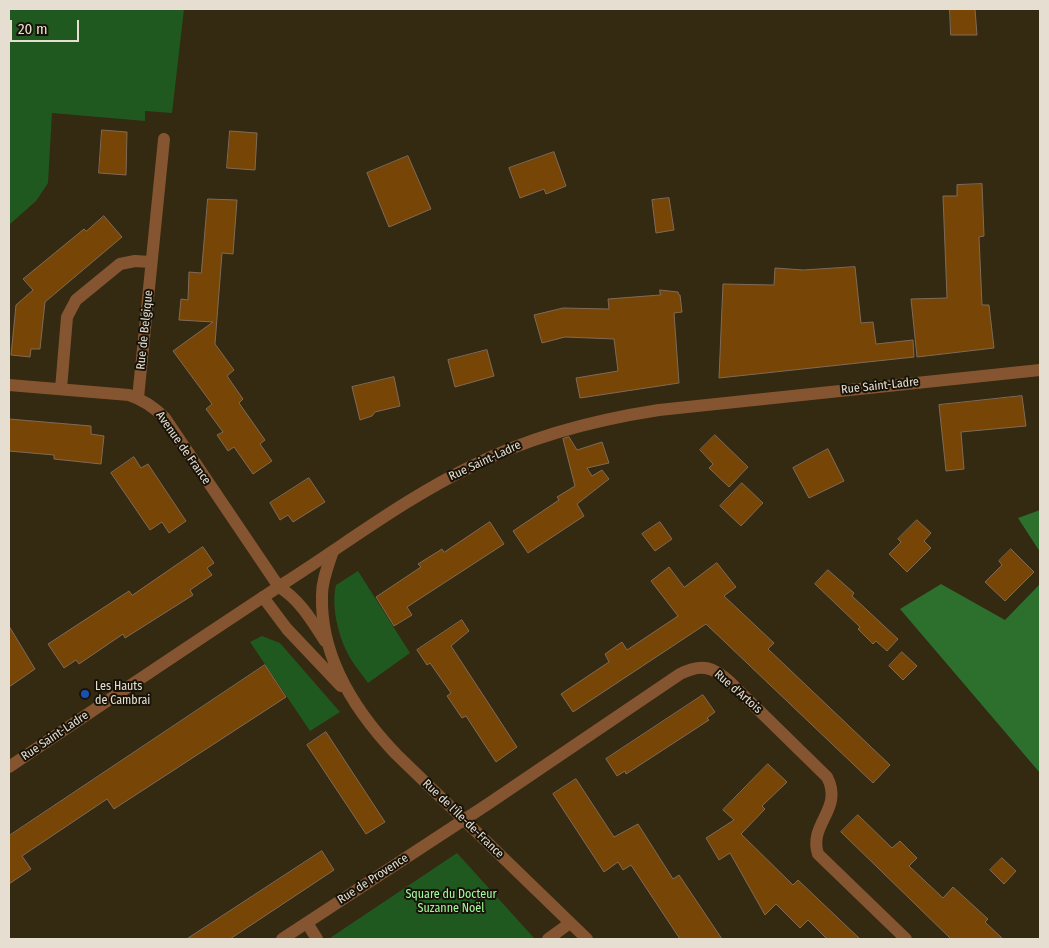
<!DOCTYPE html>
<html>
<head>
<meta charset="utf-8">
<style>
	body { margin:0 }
	#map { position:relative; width:1049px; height:948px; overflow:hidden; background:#342911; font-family:"Fira Sans Condensed",sans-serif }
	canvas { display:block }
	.frame { position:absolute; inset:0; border:10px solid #e6dfd1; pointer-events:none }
	.scale { position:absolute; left:10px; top:20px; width:69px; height:22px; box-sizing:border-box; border:2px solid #e6dfd1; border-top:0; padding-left:6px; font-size:15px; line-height:18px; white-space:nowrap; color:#e6dfd1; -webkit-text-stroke:4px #181309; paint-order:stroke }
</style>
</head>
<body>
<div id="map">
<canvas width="1049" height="948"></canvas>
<div class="frame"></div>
<div class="scale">20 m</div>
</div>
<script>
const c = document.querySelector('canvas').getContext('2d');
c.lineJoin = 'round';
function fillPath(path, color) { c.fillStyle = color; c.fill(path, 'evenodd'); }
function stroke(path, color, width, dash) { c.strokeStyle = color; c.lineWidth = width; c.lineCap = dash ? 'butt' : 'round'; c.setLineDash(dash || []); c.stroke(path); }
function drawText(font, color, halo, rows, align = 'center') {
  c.font = font + ' "Fira Sans Condensed",sans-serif'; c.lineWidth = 4; c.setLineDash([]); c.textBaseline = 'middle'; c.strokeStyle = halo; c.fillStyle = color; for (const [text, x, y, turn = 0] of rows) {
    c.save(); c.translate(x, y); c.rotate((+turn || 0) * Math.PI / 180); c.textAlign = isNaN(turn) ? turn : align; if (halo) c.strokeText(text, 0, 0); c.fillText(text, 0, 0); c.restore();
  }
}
fillPath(new Path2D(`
	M9,9H184L172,113L145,111V121L52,113L48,183L36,201L9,225Z
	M358,571L410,653L368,683C361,673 353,664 348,654C338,635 331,606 336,585Z
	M262,636L280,643L340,712L310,731L250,642Z
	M457,853L535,939H330V938Z`), '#20591f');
fillPath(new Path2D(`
	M1040,510V552L1018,518Z
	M941,584L1005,620L1040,584V773L900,609Z`), '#2d6f2c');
const building = new Path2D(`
	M950,9H975L977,35H951Z
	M102,130L127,132L126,175L99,173Z
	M230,131L257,133L255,170L227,168Z
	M554,152L566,186L546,194L544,189L520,198L509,168Z
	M408,156L431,209L389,227L367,173Z
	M982,184L984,236L979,237L982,305H989L994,348L917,357L911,299L947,298L943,196H957V185Z
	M669,198L674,230L656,233L652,200Z
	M208,199L237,200L233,254L222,253L215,344L234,370L227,376L243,399L239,403L265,440L260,444L272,461L253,474L234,447L228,451L217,435L223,432L206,409L212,404L173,351L213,322L179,320L181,299L188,300L189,272L201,273Z
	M104,216L122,237L45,302L40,349H31L30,357L11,355L16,305L33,290L23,279L84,229L86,231Z
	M855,267L861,323L873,322L876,344L913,340L914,357L719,378L723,284L774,285L775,268L803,270Z
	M660,290L678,292L679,295H680L682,312L674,313L679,383L580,398L576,378L618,371L614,339L565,337L542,343L534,315L563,308L609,309L608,299L660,295Z
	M487,350L494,376L455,387L448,360Z
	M394,377L400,406L375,412L372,416L360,420L352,387Z
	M1022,396L1026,426L961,432L964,469L946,471L939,405Z
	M9,419L91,426V434L104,436L101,464L54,459V455L9,451Z
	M715,435L748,467L729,487L709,468L713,464L700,450Z
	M569,437L577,450L602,442L609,463L587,468L592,476L602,470L609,479L577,504L584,516L528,553L513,531L559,500L557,497L575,486L563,439Z
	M828,449L844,481L809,498L793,468Z
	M134,457L141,468L148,464L186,521L169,533L162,522L150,530L111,473Z
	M309,478L325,502L293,522L288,515L280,520L270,503Z
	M742,483L763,503L741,526L720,506Z
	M917,520L931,533L924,541L931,548L907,572L889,554L901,542L898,539Z
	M490,522L504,544L407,607L412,615L394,626L376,597L421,567L418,564L442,549L444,552Z
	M660,522L672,539L655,551L642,534Z
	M203,547L214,563L207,568L212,575L190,590L193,595L125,638L123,634L79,664L76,660L64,668L48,644L129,591L132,595Z
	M1011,549L1034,572L1005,601L985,582L1002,565L999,561Z
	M717,563L736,587L724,596L774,643L768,649L890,765L873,783L706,624L573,712L561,694L609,662L605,654L622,642L627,650L678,616L651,581L669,567L684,587Z
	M828,570L854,593L852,596L898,639L887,651L876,641L873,644L858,629L860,627L815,584Z
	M462,620L469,631L451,646L517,747L496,762L466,716L462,718L447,696L451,693L430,663L427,665L417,650Z
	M9,626L35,669L9,687Z
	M902,652L917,666L903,680L889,666Z
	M265,665L286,697L114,809L107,799L22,856L31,869L9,884V836Z
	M703,695L715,712L707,718L709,720L626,774L625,771L617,776L606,759Z
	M326,732L385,822L366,834L307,745Z
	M768,764L787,782L762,806L765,809L741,834L793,885L798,880L860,939H827L808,920L800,928L776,904L765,915L730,853L719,860L706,838L734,820L723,810Z
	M576,779L614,837L638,824L673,879L679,875L722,939H680L631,865L623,870L618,862L604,872L553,794Z
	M858,815L892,848L900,841L917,858L909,866L943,898L953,887L988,919L985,922L1003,939H951L841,832Z
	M322,851L334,870L230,939H187Z
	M1002,858L1016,871L1004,884L990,870Z`);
fillPath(building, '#774607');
stroke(building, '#806a56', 1);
stroke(new Path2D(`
	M9,385L129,395C144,400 154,407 165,418L279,587C300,600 312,621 325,641
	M61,389L67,317L76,300L120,264L135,261L151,262
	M138,398L164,139
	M333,551C328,566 322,580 322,595C320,658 355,711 396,754L587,939
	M263,597L287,629L341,686
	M307,923L317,939
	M282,939L488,804L680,674C702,663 713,667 730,682L827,777C844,809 808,824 818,854L906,939
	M548,939L570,923`), '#855531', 12);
stroke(new Path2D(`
	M9,767C101,705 193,643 286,582C347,543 406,498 472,466C531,436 594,420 659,410L1040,370`), '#855531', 12);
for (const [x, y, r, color] of [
	[85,694,5,"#1a4fb4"]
]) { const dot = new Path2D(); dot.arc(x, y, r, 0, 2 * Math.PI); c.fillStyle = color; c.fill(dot); stroke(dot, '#181309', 2); }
drawText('12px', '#e6dfd1', '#181309', [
	["Rue de Belgique",145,330,-84],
	["Rue Saint-Ladre",880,386,-6],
	["Avenue de France",183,448,55],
	["Rue Saint-Ladre",485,461,-25],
	["Rue d'Artois",738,692,41],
	["Rue Saint-Ladre",55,736,-34],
	["Rue de l'Île-de-France",463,819,44],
	["Rue de Provence",373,879,-33]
]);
drawText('12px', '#e6dfd1', '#181309', [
	["Les Hauts",95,687],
	["de Cambrai",95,701]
], 'left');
drawText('12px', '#a2fa9e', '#181309', [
	["Square du Docteur",451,895],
	["Suzanne Noël",451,909]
]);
</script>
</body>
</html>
